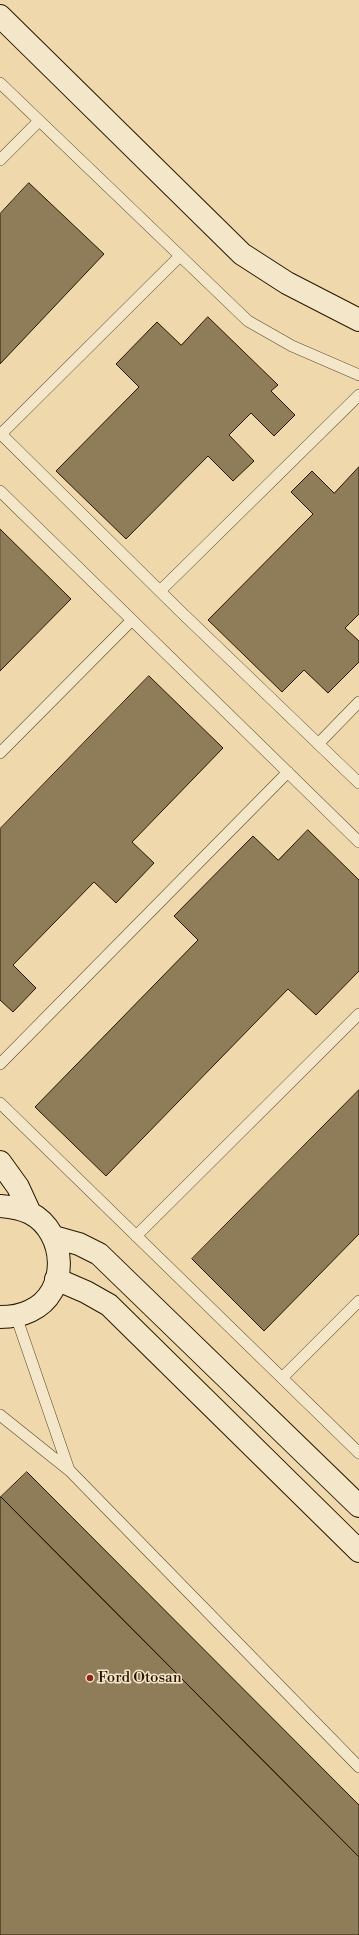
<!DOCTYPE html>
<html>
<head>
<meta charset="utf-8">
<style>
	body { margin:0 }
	canvas { display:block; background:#eed8ac }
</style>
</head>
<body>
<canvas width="359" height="1935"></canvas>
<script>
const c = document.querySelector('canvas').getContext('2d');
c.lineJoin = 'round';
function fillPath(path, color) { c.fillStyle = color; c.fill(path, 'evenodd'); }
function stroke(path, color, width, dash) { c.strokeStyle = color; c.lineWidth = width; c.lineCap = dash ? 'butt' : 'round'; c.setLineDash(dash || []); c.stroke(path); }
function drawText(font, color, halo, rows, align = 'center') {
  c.font = font + ' "Libre Bodoni",serif'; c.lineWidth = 3; c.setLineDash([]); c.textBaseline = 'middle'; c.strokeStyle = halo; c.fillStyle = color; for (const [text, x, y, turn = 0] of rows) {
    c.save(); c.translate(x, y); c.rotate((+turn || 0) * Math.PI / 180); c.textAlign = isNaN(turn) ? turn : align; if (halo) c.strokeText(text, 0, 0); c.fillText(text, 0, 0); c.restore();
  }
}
const building = new Path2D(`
	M29,183L104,254L0,364V214Z
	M208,317L278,385L271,391L295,415L274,436L251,413L229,435L254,461L233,481L208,456L126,539L56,471L139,387L116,364L157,322L181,345Z
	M359,467V614L345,628L359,641V662L328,693L304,670L282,692L208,620L313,514L291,492L312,471L334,493Z
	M0,529L71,599L0,671Z
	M149,676L223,748L132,842L154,863L116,903L94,882L13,965L36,988L13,1012L0,1000V829Z
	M308,830L359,880V971L316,1015L288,989L106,1176L35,1107L198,940L174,916L253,836L278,860Z
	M359,1090V1234L264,1331L192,1259Z
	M27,1472L359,1805V1857L1,1497Z
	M1,1497L359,1857V1935H0V1499Z`);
fillPath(building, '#8f7c59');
stroke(building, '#291800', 1);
const lane = new Path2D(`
	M0,83L248,321L292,346L359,375
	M0,160L39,121
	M0,433L180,611L359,783
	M1,434L180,256
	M0,491L359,842
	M160,591L359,395
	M318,744L359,702
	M0,753L132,620
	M0,1064L288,772
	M0,1103L359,1453
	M136,1236L359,1014
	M16,1316L69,1470
	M282,1378L359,1301
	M0,1415L70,1471L359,1767`);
const secondary = new Path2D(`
	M0,16L242,254L287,283L359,320
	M0,1162L18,1187L30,1213
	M0,1206C10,1207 20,1208 30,1213C67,1232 70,1293 30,1311C20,1316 11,1317 0,1317
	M54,1237L79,1244L99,1254L359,1506
	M56,1279L86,1292L109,1305L359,1551`);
stroke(lane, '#5a482b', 12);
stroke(secondary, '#291800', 24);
stroke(lane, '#f4e6c9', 11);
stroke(secondary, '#f4e6c9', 22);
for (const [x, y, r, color] of [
	[90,1678,4,"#8f2418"]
]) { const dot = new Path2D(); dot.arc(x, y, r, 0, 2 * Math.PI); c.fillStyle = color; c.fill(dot); stroke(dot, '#f4e6c9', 1.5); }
drawText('15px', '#291800', '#f4e6c9', [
	["Ford Otosan",98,1678]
], 'left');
</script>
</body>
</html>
